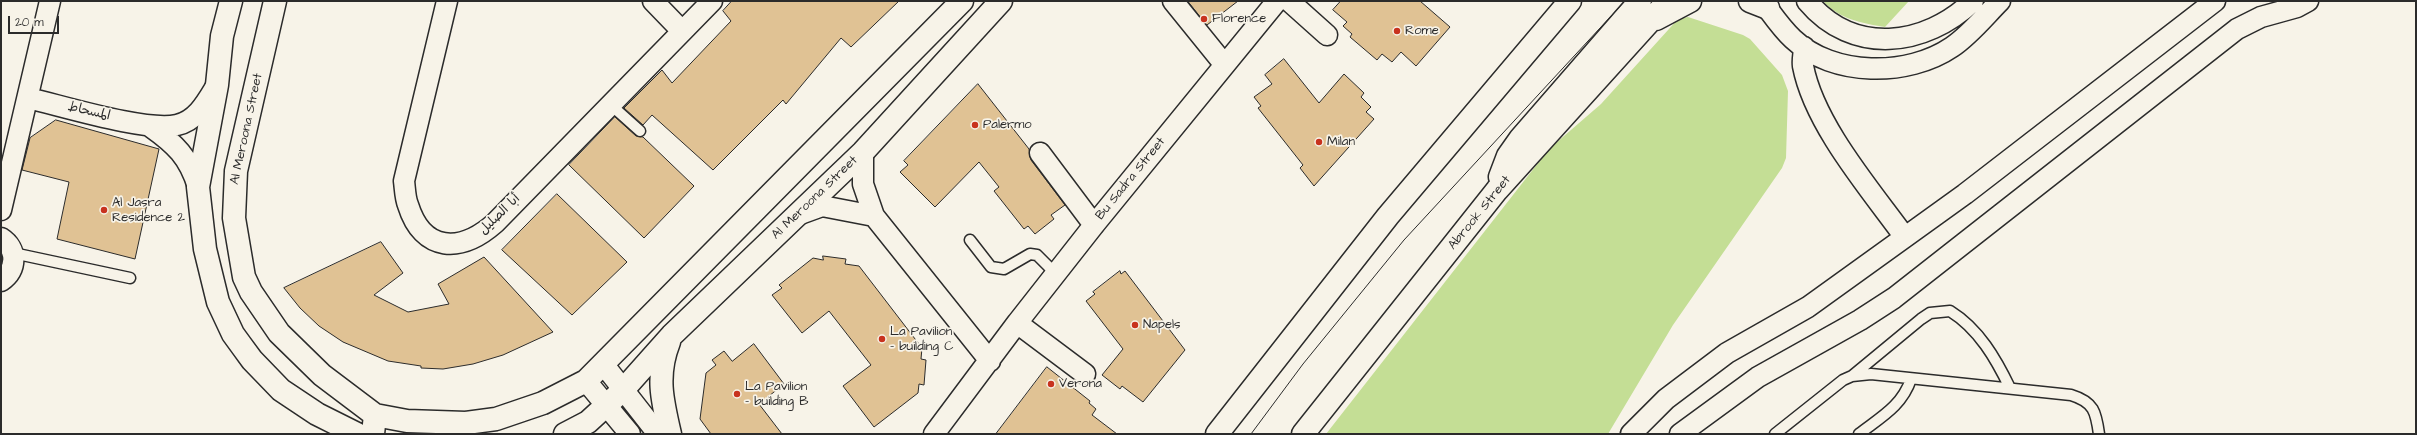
<!DOCTYPE html>
<html>
<head>
<meta charset="utf-8">
<style>
	body { margin:0 }
	#map { position:relative; width:2417px; height:435px; overflow:hidden; background:#f7f3e8; font-family:"Architects Daughter",sans-serif }
	canvas { display:block }
	.frame { position:absolute; inset:0; border:2px solid #2b2b2b; pointer-events:none }
	.scale { position:absolute; left:8px; top:16px; width:51px; height:18px; box-sizing:border-box; border:2px solid #2b2b2b; border-top:0; padding-left:5px; font-size:12px; line-height:14px; white-space:nowrap; color:#2b2b2b; -webkit-text-stroke:3px #f7f3e8; paint-order:stroke }
</style>
</head>
<body>
<div id="map">
<canvas width="2417" height="435"></canvas>
<div class="frame"></div>
<div class="scale">20 m</div>
</div>
<script>
const c = document.querySelector('canvas').getContext('2d');
c.lineJoin = 'round';
function fillPath(path, color) { c.fillStyle = color; c.fill(path, 'evenodd'); }
function stroke(path, color, width, dash) { c.strokeStyle = color; c.lineWidth = width; c.lineCap = dash ? 'butt' : 'round'; c.setLineDash(dash || []); c.stroke(path); }
function drawText(font, color, halo, rows, align = 'center') {
  c.font = font + ' "Architects Daughter","Playpen Sans Arabic",sans-serif'; c.lineWidth = 3.5; c.setLineDash([]); c.textBaseline = 'middle'; c.strokeStyle = halo; c.fillStyle = color; for (const [text, x, y, turn = 0] of rows) {
    c.save(); c.translate(x, y); c.rotate((+turn || 0) * Math.PI / 180); c.textAlign = isNaN(turn) ? turn : align; if (halo) c.strokeText(text, 0, 0); c.fillText(text, 0, 0); c.restore();
  }
}
fillPath(new Path2D(`
	M1823,1H1909L1885,27C1861,23 1839,19 1823,1Z
	M1688,17L1743,35L1750,39L1782,75L1788,91L1786,158L1782,168L1673,325L1608,434H1326L1549,149L1601,104L1678,19Z`), '#c4de95');
const building = new Path2D(`
	M732,1H899L851,47L841,38L786,104L783,100L713,170L652,115L643,125L624,108L662,70L672,83L731,21L723,11Z
	M1188,1H1238L1207,25Z
	M1341,1H1420L1450,27L1416,66L1401,52L1392,62L1382,54L1377,60L1350,37L1352,34L1343,26L1347,22L1333,10Z
	M1284,59L1319,103L1344,74L1364,93L1361,97L1371,107L1366,112L1374,119L1314,186L1300,168L1303,165L1258,108L1261,106L1254,97L1272,84L1265,75Z
	M978,84L1029,149L1031,160L1065,205L1051,215L1054,219L1035,234L1028,226L1024,229L994,191L999,187L979,162L935,207L900,172L908,165L904,161Z
	M615,117L636,136L643,137L694,186L644,238L569,165Z
	M56,120L159,149L135,259L57,239L69,182L22,170L30,138Z
	M557,194L627,262L572,315L502,250Z
	M381,242L403,273L374,295L408,312L449,304L438,284L484,257L553,332L503,355L473,364L443,369L421,368V366L388,361L343,342L319,326L300,308L284,288Z
	M823,256L846,259L845,264L859,266L922,348L921,359L926,360L924,385L919,384L918,393L874,427L843,386L871,365L829,311L802,333L772,295L782,288L779,285L813,258L823,260Z
	M1120,271L1121,274L1125,271L1185,350L1143,402L1122,386L1120,389L1102,375L1123,349L1086,301L1095,294L1093,292Z
	M754,344L784,384L759,404L782,434H711L700,419L706,373L716,365L712,360L724,351L732,361Z
	M1047,367L1090,401L1089,403L1096,409L1092,415L1117,434H996Z`);
fillPath(building, '#e0c294');
stroke(building, '#2b2b2b', 1);
const lane = new Path2D(`
	M611,105L640,131
	M970,240L991,267L1004,269L1030,254L1037,255L1056,274
	M13,253L130,278
	M1852,376L1921,319L1930,313L1950,311C1979,329 1996,359 2010,388
	M1775,434L1843,380L1852,376L1871,374L2071,395C2094,402 2096,412 2099,434
	M1859,434C1881,417 1902,406 1911,379`);
const street = new Path2D(`
	M447,1L404,181C405,188 405,198 408,205C423,253 461,253 495,223L712,1
	M653,1L681,30
	M1173,1L1224,64
	M1289,1L1327,35
	M1762,1C1772,14 1781,28 1793,39C1833,77 1908,77 1952,47C1970,35 1985,16 2000,1
	M1807,1C1853,56 1925,47 1973,1
	M1804,47C1804,53 1802,60 1803,66C1814,124 1869,188 1904,236
	M28,98C63,106 146,132 177,125C196,121 206,103 215,88
	M151,127C175,144 189,157 198,187
	M863,152V184L874,216L990,361
	M1040,153L1094,225
	M1,210L50,1
	M800,214L822,206L874,216
	M1,238C18,249 17,270 1,281
	M1017,323L1085,374
	M604,365L658,434
	M586,381L630,434
	M934,434L1017,323L1094,225L1277,1
	M1631,434L1666,399L1727,353L1808,307L1965,194L2215,1
	M1680,434L1758,377L1860,320L1894,298L2237,29L2261,17L2297,7L2308,1`);
const secondary = new Path2D(`
	M231,1L222,36L217,85L198,187L205,249L218,302L233,334L241,345L252,360L281,390L317,414L357,434
	M275,1L236,171L234,218L244,277L251,292L279,333L322,375L375,415L407,421L466,423L496,419L543,403L586,381L962,1
	M1750,1L1768,8
	M1656,19L1690,1
	M1500,177L1508,156L1520,139L1640,1
	M669,342C656,375 662,400 670,434
	M373,434L375,415
	M565,434L588,422L623,390L672,335L863,152L1001,1
	M1217,434L1388,216L1570,1
	M1303,434L1497,190L1668,1`);
stroke(lane, '#2b2b2b', 13);
stroke(street, '#2b2b2b', 23);
stroke(secondary, '#2b2b2b', 25);
stroke(lane, '#f7f3e8', 10);
stroke(street, '#f7f3e8', 20);
stroke(secondary, '#f7f3e8', 22);
stroke(new Path2D(`
	M1251,434L1303,364L1404,240L1625,1`), '#2b2b2b', 1);
for (const [x, y, r, color] of [
	[1204,19,4,"#c8321e"],
	[1397,31,4,"#c8321e"],
	[975,125,4,"#c8321e"],
	[1319,142,4,"#c8321e"],
	[104,210,4,"#c8321e"],
	[1135,325,4,"#c8321e"],
	[882,339,4,"#c8321e"],
	[1051,384,4,"#c8321e"],
	[737,394,4,"#c8321e"]
]) { const dot = new Path2D(); dot.arc(x, y, r, 0, 2 * Math.PI); c.fillStyle = color; c.fill(dot); stroke(dot, '#f7f3e8', 1.5); }
drawText('13px', '#2b2b2b', '#f7f3e8', [
	["Florence",1212,19],
	["Rome",1405,31],
	["Palermo",983,125],
	["Milan",1327,142],
	["Al Jasra",112,203],
	["Residence 2",112,218],
	["Napels",1143,325],
	["La Pavilion",890,332],
	["- building C",890,347],
	["Verona",1059,384],
	["La Pavilion",745,387],
	["- building B",745,402]
], 'left');
drawText('13px', '#2b2b2b', '#f7f3e8', [
	["المسحاط",89,112,13],
	["Al Meroona Street",247,129,-78],
	["Bu Sadra Street",1131,179,-51],
	["Al Meroona Street",815,198,-44],
	["Abrook Street",1480,213,-51],
	["أبا الصليل",500,215,-44]
]);
</script>
</body>
</html>
